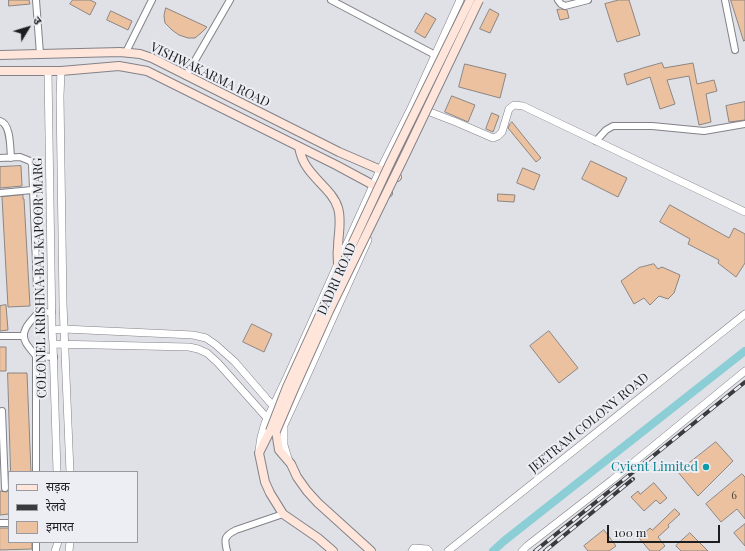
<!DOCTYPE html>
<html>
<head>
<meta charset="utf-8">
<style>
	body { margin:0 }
	#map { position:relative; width:745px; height:551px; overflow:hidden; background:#e0e0e7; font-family:"Playfair Display","Noto Sans Devanagari",serif }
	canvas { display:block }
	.legend { position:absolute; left:8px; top:471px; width:130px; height:72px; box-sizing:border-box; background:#ededf4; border:1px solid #999a9f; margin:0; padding:5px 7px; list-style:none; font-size:12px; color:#1c1d1f }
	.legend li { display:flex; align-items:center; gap:8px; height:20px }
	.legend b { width:20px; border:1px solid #999a9f }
	.north { position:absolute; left:8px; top:8px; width:40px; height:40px; -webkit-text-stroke:3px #ededf4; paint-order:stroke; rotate:52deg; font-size:11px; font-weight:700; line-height:16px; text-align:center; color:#1c1d1f }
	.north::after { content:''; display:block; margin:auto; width:14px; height:18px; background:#1c1d1f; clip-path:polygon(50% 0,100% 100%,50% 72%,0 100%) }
	.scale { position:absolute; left:607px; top:525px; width:113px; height:18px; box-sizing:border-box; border:2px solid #1c1d1f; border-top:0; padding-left:5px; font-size:12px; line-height:14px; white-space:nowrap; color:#1c1d1f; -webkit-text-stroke:3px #ededf4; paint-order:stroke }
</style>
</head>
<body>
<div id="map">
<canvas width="745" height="551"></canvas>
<ul class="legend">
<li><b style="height:5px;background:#ffe5da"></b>सड़क</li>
<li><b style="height:5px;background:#3a3b3e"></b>रेलवे</li>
<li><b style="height:11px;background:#ecc19f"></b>इमारत</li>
</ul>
<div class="north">उ</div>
<div class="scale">100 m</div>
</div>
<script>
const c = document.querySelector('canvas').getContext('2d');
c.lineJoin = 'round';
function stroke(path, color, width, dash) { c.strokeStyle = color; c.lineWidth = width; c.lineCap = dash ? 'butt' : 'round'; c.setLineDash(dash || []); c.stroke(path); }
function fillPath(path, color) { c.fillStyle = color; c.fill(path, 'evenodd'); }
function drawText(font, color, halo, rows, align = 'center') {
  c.font = font + ' "Playfair Display",serif'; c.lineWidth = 4; c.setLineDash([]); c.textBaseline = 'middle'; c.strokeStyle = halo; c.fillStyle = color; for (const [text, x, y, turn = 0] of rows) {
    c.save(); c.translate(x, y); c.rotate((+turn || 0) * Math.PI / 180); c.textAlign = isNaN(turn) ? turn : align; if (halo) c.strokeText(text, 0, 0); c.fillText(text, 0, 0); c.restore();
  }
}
stroke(new Path2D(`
	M493,551L504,541L745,351`), '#8cced6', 8);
const building = new Path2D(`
	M9,0H29L30,4L9,6Z
	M73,0H90L96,3L90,15L70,4Z
	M619,0H629L640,35L617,42L605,4Z
	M731,0H745V40L744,41Z
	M166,8L207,27L201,33L195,38H188L179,35L172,30L165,23L164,16Z
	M490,9L499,14L490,33L480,29Z
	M561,9L567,10L569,18L560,20L557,10Z
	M111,11L132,21L128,30L107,20Z
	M426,13L436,19L425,38L415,32Z
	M662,63L664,68L693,63L697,84L714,80L717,91L706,94L711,122L699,125L689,76L667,80L675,104L660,109L650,77L627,85L624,74L643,68Z
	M465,64L506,74L500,98L459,87Z
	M452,96L475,105L468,122L445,112Z
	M745,102V120L729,122L726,106Z
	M492,113L499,116L493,132L486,129Z
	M512,122L541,158L536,162L508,128L510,124Z
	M591,161L627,178L618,197L582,179Z
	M21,166L22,186L0,188V167Z
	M523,168L540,175L534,190L517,183Z
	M498,194L515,195L514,202L498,201Z
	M23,195V199H24L30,306L8,307L2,197Z
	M670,205L729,238L734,228L745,234V263L736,277L718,263L719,260L688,244L690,239L660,222Z
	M654,264L658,269L662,267L680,275L674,293L668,299L659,296L650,305L644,298L634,304L621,281L640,267H641Z
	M6,305L8,330L0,331V306Z
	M252,324L272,334L264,352L243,342Z
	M549,331L578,368L559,383L530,346Z
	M0,347H6V371H0Z
	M8,373H27L31,472H11Z
	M716,442L733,461L698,496L678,472Z
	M742,474L745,477V519L737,509L721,522L706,504Z
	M654,483L667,498L660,504L656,500L644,511L631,497L638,491L640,494Z
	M9,490V514L0,515V491L6,492Z
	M675,509L680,514L668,525L669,527L658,537L665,546L659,551H650L639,538L650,528L652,530Z
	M745,524V546L734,533Z
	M0,528H9V542H32V549L0,550Z
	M604,530L616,546L609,551H588L584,546Z
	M690,533L708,551H681L676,546Z`);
fillPath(building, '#ecc19f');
stroke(building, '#8b8682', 1);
const minor = new Path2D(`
	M36,0L40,54
	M331,0L439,57
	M558,0L561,4L565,6L588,0
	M725,0L735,50
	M126,52L152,0
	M186,76L230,0
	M0,121C11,124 10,147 11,158
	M596,141L606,130L613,126H652L704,131L745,124
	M0,158L20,157L30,161L32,164L38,313
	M0,193L32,190
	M0,336H24
	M36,356L54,357
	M2,411L5,488
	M36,472V356C33,352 29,348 26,343C19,331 31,321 38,313L52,312
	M0,523H9
	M36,551V542
	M227,551C224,539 224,536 236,530L283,514`);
const tertiary = new Path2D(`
	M48,71L52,330L53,344L57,472
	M61,71L60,96L63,304L70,472
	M430,112L456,122L493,138L498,136L502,132L509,109L514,105L523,106L745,212
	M52,330L64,329L193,335L206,338L216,345L235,362L273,406L276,407
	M53,344L189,347L198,349L207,353L218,363L267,418L271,419
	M259,450L261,437L265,423L287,377L380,170L412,106L460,0
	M289,461L287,455L284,445V425L305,380L368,240
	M55,551L58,542
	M69,551L70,542
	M412,551L414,548L427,549L429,551
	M448,551L745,314
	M522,551L527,546L612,480L745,371`);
const secondary = new Path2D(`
	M0,55L120,52L140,54L152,58L339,152L397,177
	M0,71H61L119,66L147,71L336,165L388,193
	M299,147C300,152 302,159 305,164C314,180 333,191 338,208C342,221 338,235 338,248C337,253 338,259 338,264
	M270,431L259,453L265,482L270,493L283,514L318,538L333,551
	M276,431L279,450L291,464L297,477L307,491L318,503L371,551`);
stroke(minor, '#828288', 8);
stroke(tertiary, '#828288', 8);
stroke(secondary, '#828288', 10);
stroke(minor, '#fff', 6);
stroke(tertiary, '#fff', 7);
stroke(secondary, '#ffe5da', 8);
const rail = new Path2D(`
	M535,551L745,382
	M545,551L633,479`);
stroke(rail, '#3a3b3e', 4);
stroke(rail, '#ededf4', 2.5, [8]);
const secondaryBridge = new Path2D(`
	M270,431L287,387L350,249L391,161L470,0
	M276,431L294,389L329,311L406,153L479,0`);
stroke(secondaryBridge, '#828288', 10, []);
stroke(secondaryBridge, '#ffe5da', 8);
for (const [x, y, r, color] of [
	[706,467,4,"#0f9aa8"]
]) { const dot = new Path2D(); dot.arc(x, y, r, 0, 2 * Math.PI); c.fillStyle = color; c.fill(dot); stroke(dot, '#ededf4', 1.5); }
drawText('11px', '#50463f', null, [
	["6",734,496]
]);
drawText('13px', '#1c1d1f', '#ededf4', [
	["VISHWAKARMA ROAD",210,75,26],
	["COLONEL KRISHNA BAL KAPOOR MARG",40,278,-91],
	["DADRI ROAD",337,279,-66],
	["JEETRAM COLONY ROAD",589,423,-39]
]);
drawText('13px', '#0d838f', '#ededf4', [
	["Cyient Limited",698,467]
], 'right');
</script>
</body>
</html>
